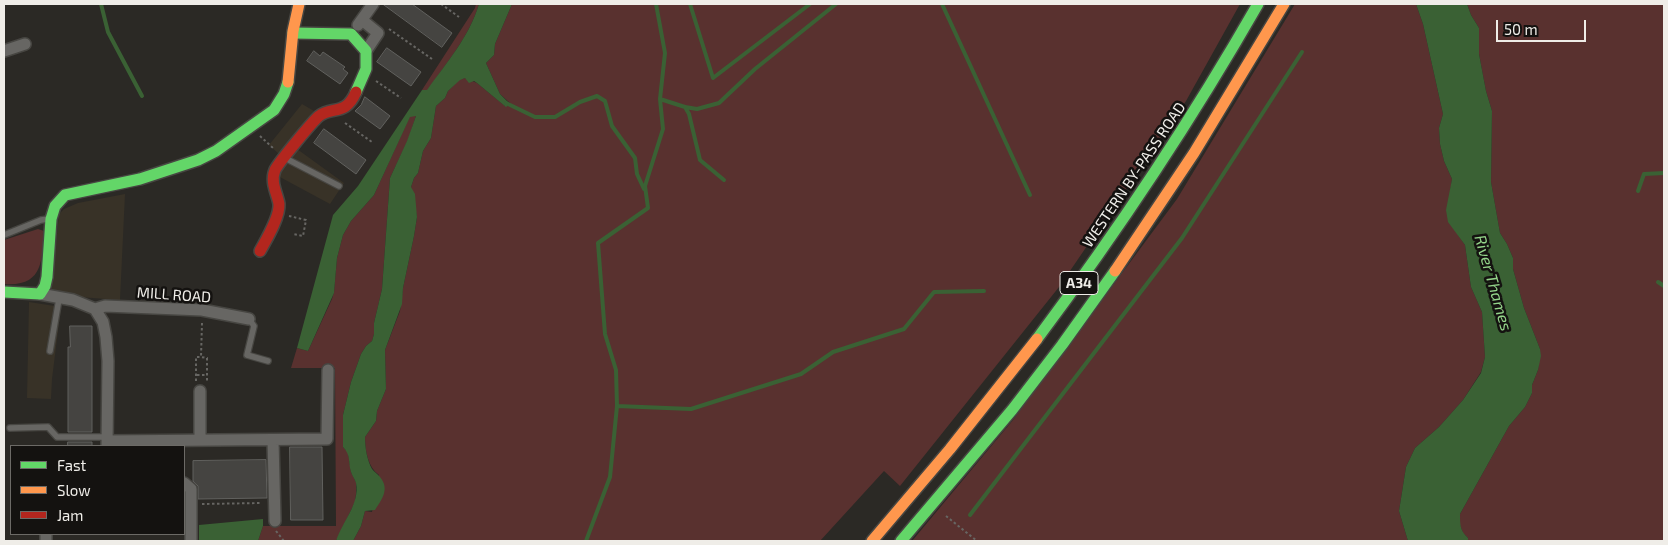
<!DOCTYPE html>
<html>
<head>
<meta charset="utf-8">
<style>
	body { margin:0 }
	#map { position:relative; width:1668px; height:545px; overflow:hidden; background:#2b2925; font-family:"Exo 2",sans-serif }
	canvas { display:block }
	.frame { position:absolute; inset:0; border:5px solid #efede8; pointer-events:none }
	.legend { position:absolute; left:10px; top:445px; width:175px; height:90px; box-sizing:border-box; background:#141210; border:1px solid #6c6a66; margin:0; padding:6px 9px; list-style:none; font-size:15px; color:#efede8 }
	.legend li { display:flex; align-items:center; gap:10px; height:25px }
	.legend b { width:25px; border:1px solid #6c6a66 }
	.scale { position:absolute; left:1496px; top:20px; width:90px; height:22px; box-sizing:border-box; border:2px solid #efede8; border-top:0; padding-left:6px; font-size:15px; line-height:18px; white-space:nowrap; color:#efede8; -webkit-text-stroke:4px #141210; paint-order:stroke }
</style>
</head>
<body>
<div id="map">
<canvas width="1668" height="545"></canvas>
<div class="frame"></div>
<ul class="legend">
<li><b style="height:6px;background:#63d668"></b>Fast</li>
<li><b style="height:6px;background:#ff974d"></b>Slow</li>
<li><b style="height:6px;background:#b3261e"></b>Jam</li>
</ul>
<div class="scale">50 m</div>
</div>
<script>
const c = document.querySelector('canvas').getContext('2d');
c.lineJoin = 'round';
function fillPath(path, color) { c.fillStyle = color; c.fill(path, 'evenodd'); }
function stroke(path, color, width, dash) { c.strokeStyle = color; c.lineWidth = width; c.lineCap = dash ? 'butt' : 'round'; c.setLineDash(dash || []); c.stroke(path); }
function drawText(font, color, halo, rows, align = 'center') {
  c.font = font + ' "Exo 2",sans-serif'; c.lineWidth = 5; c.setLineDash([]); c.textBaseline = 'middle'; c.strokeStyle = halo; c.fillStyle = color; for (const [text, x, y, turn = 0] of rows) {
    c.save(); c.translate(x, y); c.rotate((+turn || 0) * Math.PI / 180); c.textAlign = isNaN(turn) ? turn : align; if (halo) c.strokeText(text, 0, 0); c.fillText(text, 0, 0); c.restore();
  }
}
fillPath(new Path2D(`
	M302,104L314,111L279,154L269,145Z
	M297,149L344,183L330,204L278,176Z
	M125,194L120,300L51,295L59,214L64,209L78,203Z
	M29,302L61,307L52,379L51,399L27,398Z`), '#383227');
fillPath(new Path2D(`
	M476,4H479C469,37 447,62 427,91L422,90L475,8Z
	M512,4H1240L1186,101L1059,287L900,486L884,471L820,541H353L361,526L365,511L372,512L379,475C368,467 365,451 365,437L376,421L377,411L386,389L385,350L400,311L403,288L414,236L417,217L411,187L414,178L418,173L423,151L431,138L436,106L445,98L448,91L460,79L465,78L477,83L505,106L510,103L500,94L486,63L494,55L495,44Z
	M1295,4H1416L1423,24L1443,114L1439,128L1440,144L1444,161L1452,179L1450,193L1458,235L1465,245L1471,287L1482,312L1485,357L1481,372L1463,400L1439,427L1415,448L1406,467L1399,511L1408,541H912L1013,420L1177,199Z
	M1467,4H1664V541H1468V538L1463,533L1460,525V514L1509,426L1525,407L1532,393V385L1538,370L1540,349L1524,308L1513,269V258L1507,244L1500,233L1491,182L1492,111L1486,91L1479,54V28L1471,15Z
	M410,116H416L408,140L390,178L382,289L374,323V334L372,341L366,346L361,354L351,382L343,415V447L348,452L351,472L356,482V494L355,502L336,541H258L263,526H336L335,368H291L297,348L308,351L332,299L334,292L337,258L343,235L351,221L374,195Z
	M38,229L44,231C42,261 43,287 4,284V240Z`), '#59312f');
fillPath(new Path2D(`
	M479,4H512L495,44L494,55L486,63L500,94L510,104L506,107L477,83L474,81L469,83L465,78L460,80L448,91L445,98L436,106L431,138L423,151L418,173L414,178L411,187L415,194L417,217L414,236L403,288L402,304L385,350L386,389L377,411L376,421L365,437C365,447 367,460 372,469C374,472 378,474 380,477C390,489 382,499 375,510L365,511L361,526L353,541H336C342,522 360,504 356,483C355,479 352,476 351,472C348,462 351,455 343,447V415L351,382L361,354L366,346L372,341L374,334V323L382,289L390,178L407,141L416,116L410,117L374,195L351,221L343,235L337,258L334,293L308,351L297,348L333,215L358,186L422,90H427C447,62 469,37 479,4Z
	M1416,4H1467L1471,15L1479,28V54L1486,91L1492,111L1491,182L1500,233L1507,244L1513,258V269L1524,308L1540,349L1541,356L1538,370L1532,385V393L1525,407L1509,426L1460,514C1460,524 1460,531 1468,538V541H1408L1399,511L1406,467L1415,448L1439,427L1463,400L1481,373L1485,357L1482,312L1471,287L1465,245L1448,222L1446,210L1452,179L1444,161L1440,144L1439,128L1443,114L1423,24Z
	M263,519V526L258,541H199V525Z`), '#3a6134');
stroke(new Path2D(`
	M101,4L108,32L142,96
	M656,4L665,53L660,99L663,129L645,186L648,208L598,243L605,334L616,370L617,406L691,409L801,374L833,352L904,329L934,292L984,291
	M690,4L713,78L810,4
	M942,4L1030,195
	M660,99L685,107L689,114L700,160L724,180
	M506,103L535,117H555L580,102L597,96L605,101L612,126L635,158L637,174L644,189
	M685,107L697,109L719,103L755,69L836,4
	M1638,191L1644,174L1664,173
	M1658,282L1664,286
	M970,515L1182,238L1302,52
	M586,541L610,477L617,406`), '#3a6134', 4);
const building = new Path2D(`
	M383,4H412L452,33L442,47Z
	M387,48L421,72L411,86L377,62Z
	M314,51L320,56L323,52L345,67L343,69L348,73L340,84L307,61Z
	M365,97L390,116L380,129L355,111L361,105Z
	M324,129L366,160L356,174L314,143Z
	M70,326H92V432H68V347H70Z
	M68,442H92V446H68Z
	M290,447H322L323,520H291Z
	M266,460L267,498L198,499V486L193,481V461Z`);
fillPath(building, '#454441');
stroke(building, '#61615e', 1);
const lane = new Path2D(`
	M285,158L339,186
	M4,235L41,220L49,219
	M249,319L254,326L247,355L268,361
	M50,351L59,299
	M10,428L48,427L57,437H107`);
const street = new Path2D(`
	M362,20L378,33L366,51
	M358,25L373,4
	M4,51L25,44
	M40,294L73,300L95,309L105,306L202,310L249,319
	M95,309L103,322L106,337L108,361L107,446
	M200,391V440
	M273,440L275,521
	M107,441L327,439L328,370
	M184,483L191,489V541
	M46,541V534`);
const fast = new Path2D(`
	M293,33L351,34L366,51V69L356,92
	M4,292L40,294L45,286L47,277L51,219L55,206L65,195L140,179L198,160L216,151L274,110L284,94L288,82
	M1037,339C1117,232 1191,121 1258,4
	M901,541L1012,410L1062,345L1115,271`);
const slow = new Path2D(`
	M288,82L293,31L299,4
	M1115,271L1194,153L1284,4
	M872,541L950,449L1037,339`);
const jam = new Path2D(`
	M260,251C266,240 280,217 279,204C277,193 270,182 275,170C279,162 312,122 319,116C332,106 346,116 356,92`);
stroke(lane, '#474642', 8);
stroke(street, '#474642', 14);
stroke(fast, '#474642', 14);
stroke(slow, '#474642', 14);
stroke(jam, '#474642', 14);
stroke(new Path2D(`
	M441,4L459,17
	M389,29L432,59
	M376,81L401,98
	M345,123L372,142
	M260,136L273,148
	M289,216L306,220L303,236L293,234
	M202,323L201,357L207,358V382
	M197,375H207
	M196,381V357H201
	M202,504L262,503
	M946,516L977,541
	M276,531L284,541`), '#676663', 2, [2.5, 2.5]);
stroke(lane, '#676663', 5.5);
stroke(street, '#676663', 11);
stroke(fast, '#63d668', 11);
stroke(slow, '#ff974d', 11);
stroke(jam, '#b3261e', 11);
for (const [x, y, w] of [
	[1079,283,38]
]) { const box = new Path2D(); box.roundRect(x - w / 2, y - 11.5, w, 23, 4); c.fillStyle = '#141210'; c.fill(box); stroke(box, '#efede8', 1); }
drawText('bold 14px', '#efede8', null, [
	["A34",1079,283]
]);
drawText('15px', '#efede8', '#141210', [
	["WESTERN BY-PASS ROAD",1134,175,-56],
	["MILL ROAD",174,295,4]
]);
drawText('italic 16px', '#94d48a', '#141210', [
	["River Thames",1493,283,74]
]);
</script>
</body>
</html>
